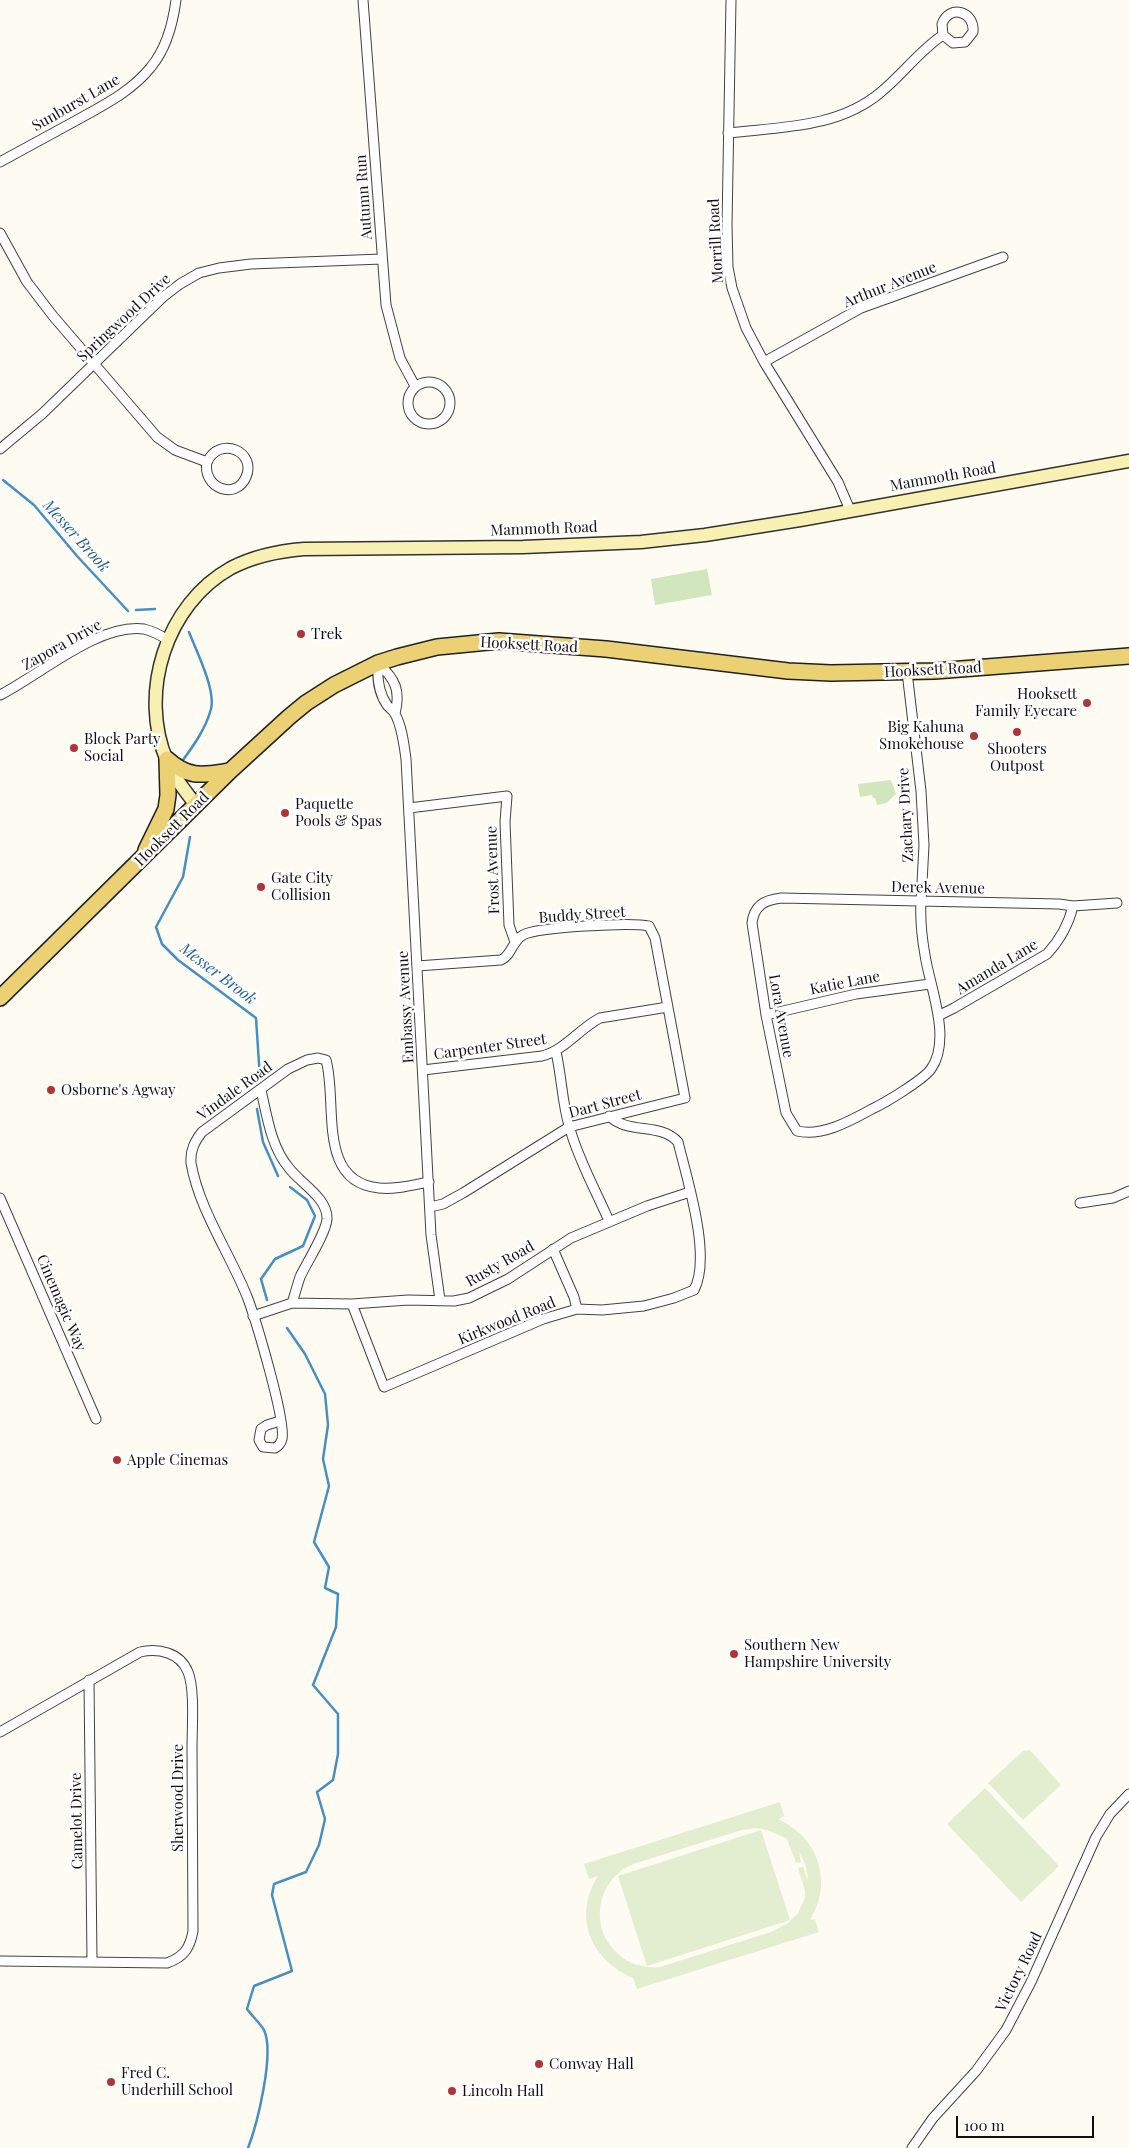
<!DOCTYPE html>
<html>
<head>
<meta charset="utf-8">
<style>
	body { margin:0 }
	#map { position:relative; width:1129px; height:2148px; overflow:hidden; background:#fefcf2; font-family:"Playfair Display",serif }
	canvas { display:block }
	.scale { position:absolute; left:956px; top:2116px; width:138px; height:22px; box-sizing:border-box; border:2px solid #0f0f0f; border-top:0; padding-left:6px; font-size:15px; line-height:18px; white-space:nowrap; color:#0f0f0f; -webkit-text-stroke:4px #fff; paint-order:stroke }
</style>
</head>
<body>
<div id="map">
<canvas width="1129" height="2148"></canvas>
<div class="scale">100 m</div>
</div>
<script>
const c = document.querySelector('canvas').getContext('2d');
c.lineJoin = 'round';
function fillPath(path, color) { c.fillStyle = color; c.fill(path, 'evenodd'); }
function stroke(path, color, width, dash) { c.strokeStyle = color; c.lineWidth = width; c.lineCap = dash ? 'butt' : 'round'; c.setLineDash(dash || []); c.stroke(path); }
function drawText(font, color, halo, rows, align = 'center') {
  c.font = font + ' "Playfair Display",serif'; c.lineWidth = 5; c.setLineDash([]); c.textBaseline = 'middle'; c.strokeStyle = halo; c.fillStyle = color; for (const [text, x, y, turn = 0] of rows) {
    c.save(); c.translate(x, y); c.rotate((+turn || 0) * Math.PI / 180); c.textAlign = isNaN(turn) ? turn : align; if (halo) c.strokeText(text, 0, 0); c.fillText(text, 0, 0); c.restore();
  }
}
fillPath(new Path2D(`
	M707,569L712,595L655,605L651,579Z
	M891,780L896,794L886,803L877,805L875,798H873L872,795L860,797L858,784Z`), '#d2e6be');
fillPath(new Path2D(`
	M1030,1750L1061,1785L1023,1820L988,1783L1023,1751Z
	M985,1788L1059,1866L1021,1902L947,1824Z
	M780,1802L784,1816L778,1819C818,1837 834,1882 810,1920L815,1919L819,1932L637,1989L633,1978C591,1960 572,1917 598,1876L589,1879L584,1864ZM757,1828L770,1831L787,1839L796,1863L801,1862L799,1852L806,1866L808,1881L803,1867L798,1868L805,1891V1898L798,1913L788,1923L771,1932L660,1967C640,1969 621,1961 610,1945C602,1935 599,1922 600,1909C601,1894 610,1879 622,1870C634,1862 651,1859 665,1854C691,1846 716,1838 742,1830Z
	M761,1830L790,1920L647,1966L618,1876Z`), '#e2eecf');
stroke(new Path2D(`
	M3,480L34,505L77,556L128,611
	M136,610L155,609
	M183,760C194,745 206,728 211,709C216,690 196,650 189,632
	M190,837L183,877L156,927L162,944L178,960L256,1018L260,1079
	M257,1109L263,1142L278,1176
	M267,1300L261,1279L275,1259L303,1246L315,1216L307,1200L290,1187
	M248,2148C257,2125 275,2053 264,2030C260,2023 252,2016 247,2009L254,1986L292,1971L272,1895L274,1884L306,1872L319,1845L325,1819L317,1792L333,1780L338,1754V1714L313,1685L336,1627L338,1594L325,1588L329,1567L314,1542L329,1486L323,1459L328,1425L325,1394L305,1354L287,1328`), '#488fc1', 2.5);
const street = new Path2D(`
	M363,0L386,305L400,358L415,386
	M731,0L727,225L728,267L732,288L746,328L764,362L838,482L850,510
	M728,133C781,127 839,128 881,92C903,74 919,51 943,35L942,24C949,4 975,11 973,32L965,42L953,43L943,35
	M0,162C26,148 51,134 77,120C104,105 132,91 151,67C166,49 173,23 176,0
	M0,233L27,282L53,316L157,437L175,450L207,462C220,435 257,452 246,477C236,501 202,488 207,462
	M764,362L861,308L1003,257
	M408 403a21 21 0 1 1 42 0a21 21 0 1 1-42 0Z
	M0,449L42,414L163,297L180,284L199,273L219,268L251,264L382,259
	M378,663C377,678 378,692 387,705C389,708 393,710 395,714C402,726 404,745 406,759L431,1235L440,1300
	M378,663C395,679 401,690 395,714
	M907,672L921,791L924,845L921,902C920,919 922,938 925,955C930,988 952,1039 931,1069C923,1080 885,1103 872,1109C850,1121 822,1137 797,1131L786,1113L766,1015L752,923C754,906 764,900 781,898L1059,904L1073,906L1117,903
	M0,695C40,675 98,623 144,629C153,631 160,635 168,640
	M409,808L507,796L505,822L509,925L515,942
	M417,966L501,960C512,955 512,941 523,935C537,927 632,922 649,926L655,938L685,1098L569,1127L463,1193L443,1204L430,1207
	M766,1015L856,994L930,984
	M938,1016L954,1008L1047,954C1059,941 1069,923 1073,906
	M556,1052C562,1078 562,1104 570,1129C579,1161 596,1191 609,1221
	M423,1070L542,1056C565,1050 579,1029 600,1018L668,1007
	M261,1090C267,1116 271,1147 289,1168C300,1183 328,1198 327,1219C326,1233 307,1262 300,1277C297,1286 295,1294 292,1303
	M0,1198L96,1419
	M1080,1203L1113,1198L1129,1191
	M553,1249L574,1297L577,1309
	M352,1304L384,1387L543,1319L577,1309L602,1310L644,1306L674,1298L694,1290C712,1257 687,1179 678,1142C660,1122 629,1135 609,1116
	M253,1316L292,1303L352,1304L408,1300L454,1301L469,1298L508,1279L571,1238L647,1206L690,1192
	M280,1421L267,1425L261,1429L259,1440L263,1447L275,1448C279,1446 281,1443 282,1439C286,1420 256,1321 248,1299C231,1255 199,1210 191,1163C190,1150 195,1141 202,1132L288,1069L307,1060L318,1058L326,1060C338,1102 316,1182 379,1188C395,1190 413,1185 429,1182
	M89,1680L92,1961
	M0,1732L140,1652C158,1648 180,1652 188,1672C195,1689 192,1728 192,1748C192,1809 193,1870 193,1931C190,1948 184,1957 167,1963L0,1961
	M912,2148L933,2118L976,2071L1006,2030L1031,1982L1096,1837L1110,1814L1129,1794`);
const secondary = new Path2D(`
	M196,805C185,791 174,777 167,761C138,693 166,604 231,568C254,556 279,551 304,549L523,547L641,542L705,535L800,520L1129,461`);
const primary = new Path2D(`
	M167,759C189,779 203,775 230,771
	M146,850L166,809L168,795L167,759
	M0,998L230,771L289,717L306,703L334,685L378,663L397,657L437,647L499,641L606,649L788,671L831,673L935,671L1129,656`);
stroke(street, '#424242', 11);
stroke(secondary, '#313131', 15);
stroke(primary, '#202020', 18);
stroke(street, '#fff', 9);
stroke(secondary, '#f8f1b3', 12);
stroke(primary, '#ecd174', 15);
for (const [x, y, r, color] of [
	[301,634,5,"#b23337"],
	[1087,703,5,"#b23337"],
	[1017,732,5,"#b23337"],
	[974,736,5,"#b23337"],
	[74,748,5,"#b23337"],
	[285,813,5,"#b23337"],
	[261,887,5,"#b23337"],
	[51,1090,5,"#b23337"],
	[117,1460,5,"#b23337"],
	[734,1654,5,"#b23337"],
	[539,2064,5,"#b23337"],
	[111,2082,5,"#b23337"],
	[452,2091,5,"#b23337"]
]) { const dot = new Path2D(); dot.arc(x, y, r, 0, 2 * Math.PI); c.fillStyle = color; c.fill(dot); stroke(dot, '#fff', 2); }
drawText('15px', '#0f0f0f', '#fff', [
	["Sunburst Lane",76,103,-30],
	["Autumn Run",364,197,-94],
	["Morrill Road",716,241,-93],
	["Arthur Avenue",890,285,-22],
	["Springwood Drive",124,318,-43],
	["Mammoth Road",943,477,-10],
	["Mammoth Road",544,529,-2],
	["Zapora Drive",62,645,-29],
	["Hooksett Road",529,645,3],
	["Hooksett Road",933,670,-3],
	["Zachary Drive",906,815,-93],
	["Hooksett Road",172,829,-45],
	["Frost Avenue",493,870,-92],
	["Derek Avenue",938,888,1],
	["Buddy Street",582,915,-4],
	["Amanda Lane",997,967,-31],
	["Katie Lane",845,983,-11],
	["Embassy Avenue",406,1007,-93],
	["Lora Avenue",781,1016,80],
	["Carpenter Street",490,1047,-8],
	["Vindale Road",235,1091,-36],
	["Dart Street",605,1104,-15],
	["Rusty Road",500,1264,-30],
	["Cinemagic Way",61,1303,67],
	["Kirkwood Road",507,1321,-22],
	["Sherwood Drive",178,1798,-90],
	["Camelot Drive",77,1821,-91],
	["Victory Road",1019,1972,-64]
]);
drawText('15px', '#0f0f0f', '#fff', [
	["Trek",311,634],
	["Hooksett",1077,694,"right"],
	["Family Eyecare",1077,711,"right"],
	["Big Kahuna",964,727,"right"],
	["Smokehouse",964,744,"right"],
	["Block Party",84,739],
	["Social",84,756],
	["Shooters",1017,749,"center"],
	["Outpost",1017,766,"center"],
	["Paquette",295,804],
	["Pools & Spas",295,821],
	["Gate City",271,878],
	["Collision",271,895],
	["Osborne's Agway",61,1090],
	["Apple Cinemas",127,1460],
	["Southern New",744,1645],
	["Hampshire University",744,1662],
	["Conway Hall",549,2064],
	["Fred C.",121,2073],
	["Underhill School",121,2090],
	["Lincoln Hall",462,2091]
], 'left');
drawText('italic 16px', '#236196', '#fff', [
	["Messer Brook",76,536,48],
	["Messer Brook",218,974,37]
]);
</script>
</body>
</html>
